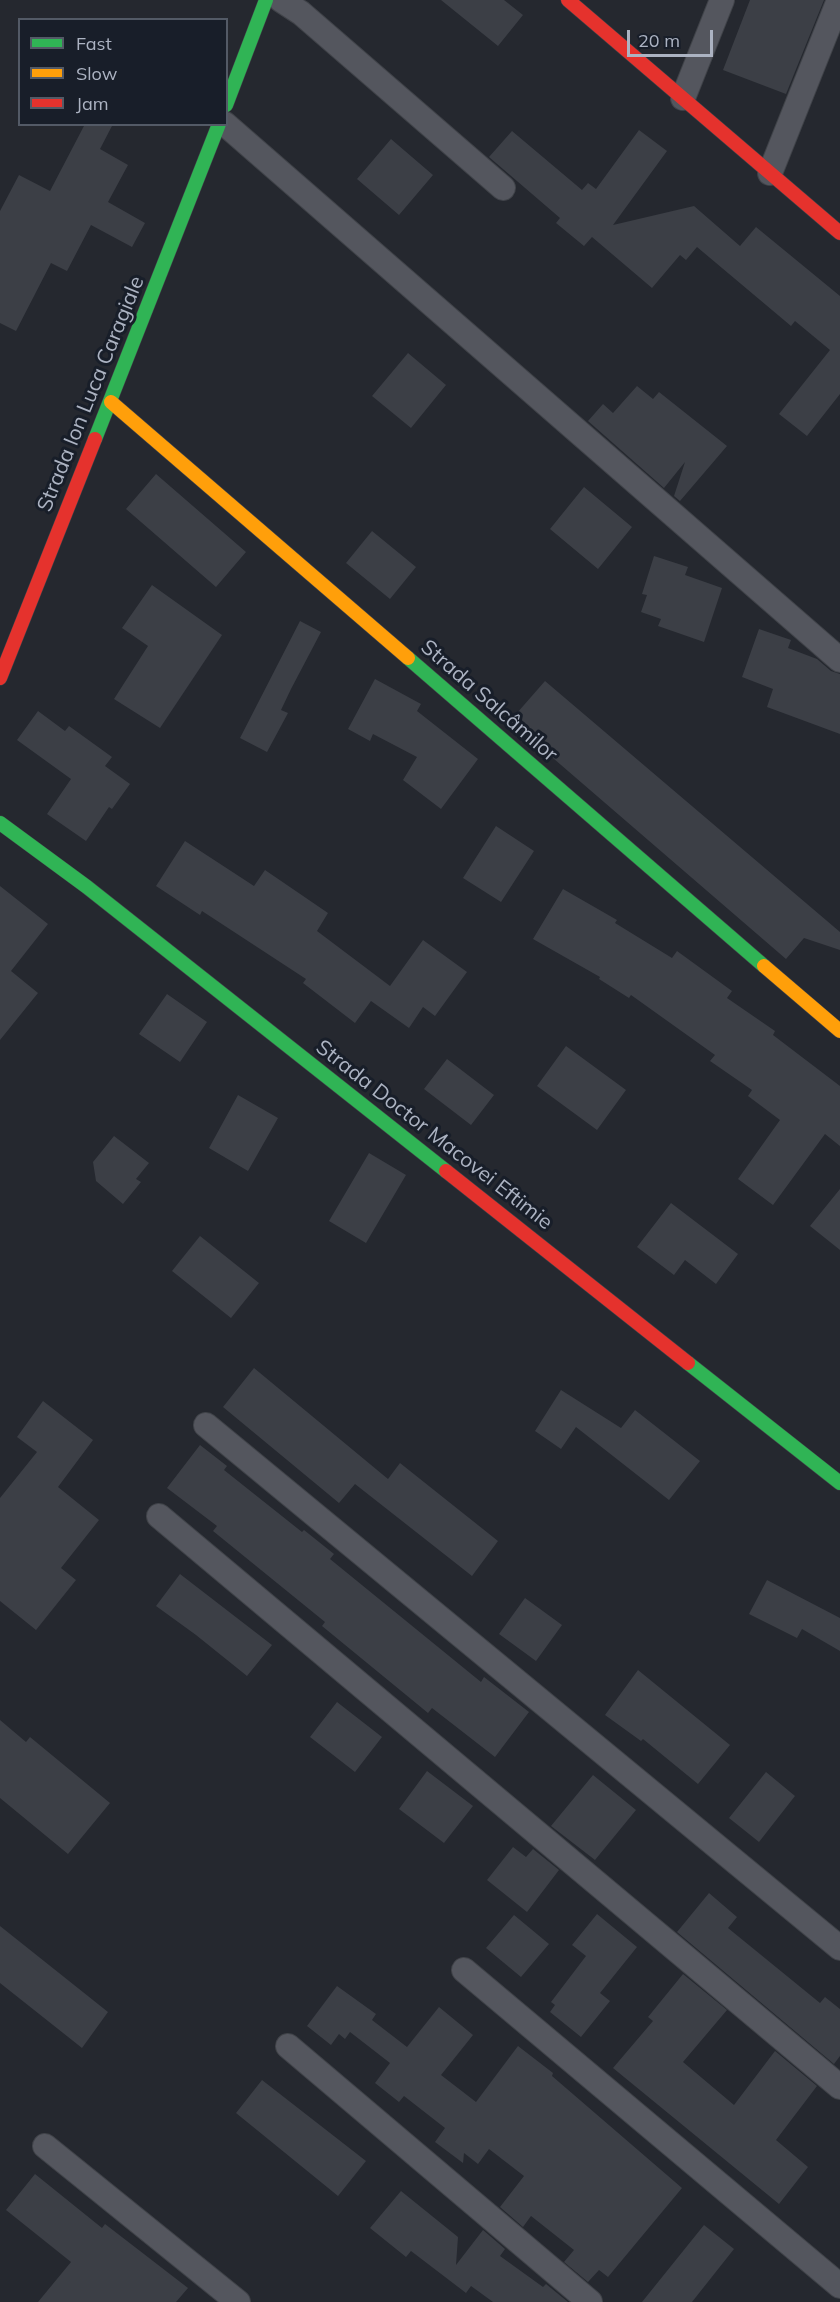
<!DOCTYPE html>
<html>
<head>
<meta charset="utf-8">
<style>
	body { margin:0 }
	#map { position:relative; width:840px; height:2302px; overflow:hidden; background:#25282f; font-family:Mulish,sans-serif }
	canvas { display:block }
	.legend { position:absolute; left:18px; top:18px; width:210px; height:108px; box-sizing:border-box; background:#181e29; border:2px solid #535a66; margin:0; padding:8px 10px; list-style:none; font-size:18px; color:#acb3c2 }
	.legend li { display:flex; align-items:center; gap:12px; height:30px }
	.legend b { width:30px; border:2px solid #535a66 }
	.scale { position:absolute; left:627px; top:30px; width:86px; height:27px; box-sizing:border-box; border:3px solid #acb3c2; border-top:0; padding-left:8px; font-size:18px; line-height:21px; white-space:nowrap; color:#acb3c2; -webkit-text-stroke:4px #181e29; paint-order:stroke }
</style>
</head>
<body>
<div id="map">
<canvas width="840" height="2302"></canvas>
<ul class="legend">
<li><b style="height:8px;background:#30b455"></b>Fast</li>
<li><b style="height:8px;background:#ff9f0a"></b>Slow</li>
<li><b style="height:8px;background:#e5322d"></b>Jam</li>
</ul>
<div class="scale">20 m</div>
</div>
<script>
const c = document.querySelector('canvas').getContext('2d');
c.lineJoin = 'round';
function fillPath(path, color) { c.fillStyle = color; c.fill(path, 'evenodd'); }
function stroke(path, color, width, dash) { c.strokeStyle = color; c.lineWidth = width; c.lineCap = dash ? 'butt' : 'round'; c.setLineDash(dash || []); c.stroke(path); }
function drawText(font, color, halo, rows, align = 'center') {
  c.font = font + ' Mulish,sans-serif'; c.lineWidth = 6; c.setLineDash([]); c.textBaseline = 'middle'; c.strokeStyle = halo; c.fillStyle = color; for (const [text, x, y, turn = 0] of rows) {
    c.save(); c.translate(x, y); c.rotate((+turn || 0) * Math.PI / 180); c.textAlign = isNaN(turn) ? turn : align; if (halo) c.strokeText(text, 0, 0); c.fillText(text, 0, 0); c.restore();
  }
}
fillPath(new Path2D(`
	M441,0H504L523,15L498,46Z
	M750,0H824L786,94L723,70Z
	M85,124H113L100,149L128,165L108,202L145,223L132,247L91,225L67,271L51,263L16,331L0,323V211L19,175L50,191Z
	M639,130L667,151L613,225L694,206L740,246L756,227L840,296V394L807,436L779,414L830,350L795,321L791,326L697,247L686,260L680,255L652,288L592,237L584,246L556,223L560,218L489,157L512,131L582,190L588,183L596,189Z
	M391,139L433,175L399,215L357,179Z
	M408,353L446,385L411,428L372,396Z
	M637,386L653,399L659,392L727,446L680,501L674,496L685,462L664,488L588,421L603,404L613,413Z
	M156,474L246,552L216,587L126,509Z
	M584,487L632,527L598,569L550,529Z
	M372,531L416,567L390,599L346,563Z
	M654,556L688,567L685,575L722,588L704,642L658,626L661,619L641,612L647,595L642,594Z
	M152,585L222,635L160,728L114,699L148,646L122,628Z
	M300,621L321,632L291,689L281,710L288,713L267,752L240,738Z
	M759,629L791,640L788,648L817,659L831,671L840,674V734L767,707L773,689L742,677Z
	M375,679L421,704L417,711L478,759L441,809L403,780L417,757L373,734L370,741L348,729Z
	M545,681L840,932V950L804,938L786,959L510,721Z
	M38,711L65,731L69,726L112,757L105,766L130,784L112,809L109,807L86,841L47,814L71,779L17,740Z
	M496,826L534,851L501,902L463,878Z
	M185,841L254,886L265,870L328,913L317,931L390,986L423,940L467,972L435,1016L423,1007L409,1028L371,1001L355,1023L303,983L306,979L202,911L200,915L156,886Z
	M0,886L48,924L11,971L38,993L0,1040Z
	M563,889L617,920L615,923L672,958L677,951L732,991L727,998L775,1031L773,1035L840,1086V1146L825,1134L773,1205L738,1179L780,1120L748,1096L752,1090L710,1061L715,1055L631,995L629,998L599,979L600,977L533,939Z
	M167,994L207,1022L180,1062L139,1034Z
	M566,1046L626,1090L597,1130L537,1086Z
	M447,1059L494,1095L471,1125L424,1089Z
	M238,1095L278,1118L248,1171L209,1148Z
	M114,1136L149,1163L136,1179L141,1182L123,1204L96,1181L93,1162Z
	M369,1153L406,1175L366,1243L329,1221Z
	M840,1189V1250L810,1226Z
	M671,1203L738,1254L716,1284L685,1260L674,1275L637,1247Z
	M200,1236L259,1283L231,1318L172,1271Z
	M254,1368L388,1479L400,1463L498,1541L472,1576L355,1484L339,1503L223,1407Z
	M561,1390L621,1428L635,1410L700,1461L669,1500L576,1427L561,1449L535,1431Z
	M43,1401L93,1440L58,1487L99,1520L61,1568L76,1580L36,1630L0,1601V1498L37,1452L17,1437Z
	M200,1445L227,1466L224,1470L302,1532L304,1530L334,1554L330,1559L481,1682L484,1677L529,1712L495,1757L432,1708L428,1713L322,1626L325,1622L213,1531L217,1526L167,1488Z
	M180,1574L272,1645L247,1676L196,1635L156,1606Z
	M767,1580L840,1618V1651L802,1629L797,1638L749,1614Z
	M525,1598L562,1625L536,1661L499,1634Z
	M638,1670L730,1745L698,1784L643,1739L641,1741L605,1715Z
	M337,1702L382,1737L355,1772L310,1737Z
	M0,1720L26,1742L30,1737L110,1803L68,1854L0,1798Z
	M427,1771L473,1806L444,1843L399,1809Z
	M766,1772L795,1796L759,1842L729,1818Z
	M593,1775L636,1810L595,1860L551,1826Z
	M513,1847L526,1857L533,1849L559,1870L527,1912L487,1880Z
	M709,1893L737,1917L728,1928L820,2003L825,1997L840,2009V2056L834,2064L677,1932Z
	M597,1914L637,1947L600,1993L610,2001L581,2037L550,2012L555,2005L551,2002L586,1956L572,1945Z
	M514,1915L549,1944L521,1977L486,1948Z
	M0,1926L108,2012L82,2048L0,1983Z
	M683,1974L727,2010L683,2062L734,2105L775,2051L817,2086L776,2140L808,2167L779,2204L613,2068L653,2021L648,2017Z
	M337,1986L376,2014L372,2020L407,2047L439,2007L473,2035L441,2075L476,2102L518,2046L553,2073L552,2076L682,2188L608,2277L599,2270L588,2282L564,2262L574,2250L531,2216L523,2227L500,2207L524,2176L489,2149L478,2164L464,2153L463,2163L435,2142L445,2128L404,2096L399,2102L375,2083L390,2063L350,2032L345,2039L339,2034L331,2045L307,2026Z
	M262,2080L366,2161L338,2196L236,2113Z
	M35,2174L102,2228L105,2224L188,2288L176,2302H38L71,2262L6,2210Z
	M401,2191L458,2237L456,2265L483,2230L505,2249L500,2256L543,2287L546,2284L568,2302H493L471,2286L466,2293L411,2251L406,2257L370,2228Z
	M704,2225L734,2249L692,2302H642Z`), '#3c3f46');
const street = new Path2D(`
	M281,0L301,13L503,188
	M683,98L722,0
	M225,124L840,660
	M770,173L839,0
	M206,1425L840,1948
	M159,1516L840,2087
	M464,1970L840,2286
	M288,2046L590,2302
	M45,2146L238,2302`);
const fast = new Path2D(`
	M226,105L266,0
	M95,439L219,124
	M408,658L764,966
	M0,823L87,887L446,1171
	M688,1363L840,1483`);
const slow = new Path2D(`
	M111,402L408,658
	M764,966L840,1031`);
const jam = new Path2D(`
	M568,0L840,233
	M0,678L95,439
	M446,1171L688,1363`);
stroke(street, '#404349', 26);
stroke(fast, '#404349', 15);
stroke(slow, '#404349', 15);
stroke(jam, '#404349', 15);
stroke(street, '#54565e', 24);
stroke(fast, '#30b455', 14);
stroke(slow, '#ff9f0a', 14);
stroke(jam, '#e5322d', 14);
drawText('21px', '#acb3c2', '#181e29', [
	["Strada Ion Luca Caragiale",91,394,-68],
	["Strada Salcâmilor",489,701,41],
	["Strada Doctor Macovei Eftimie",434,1135,38]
]);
</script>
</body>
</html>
